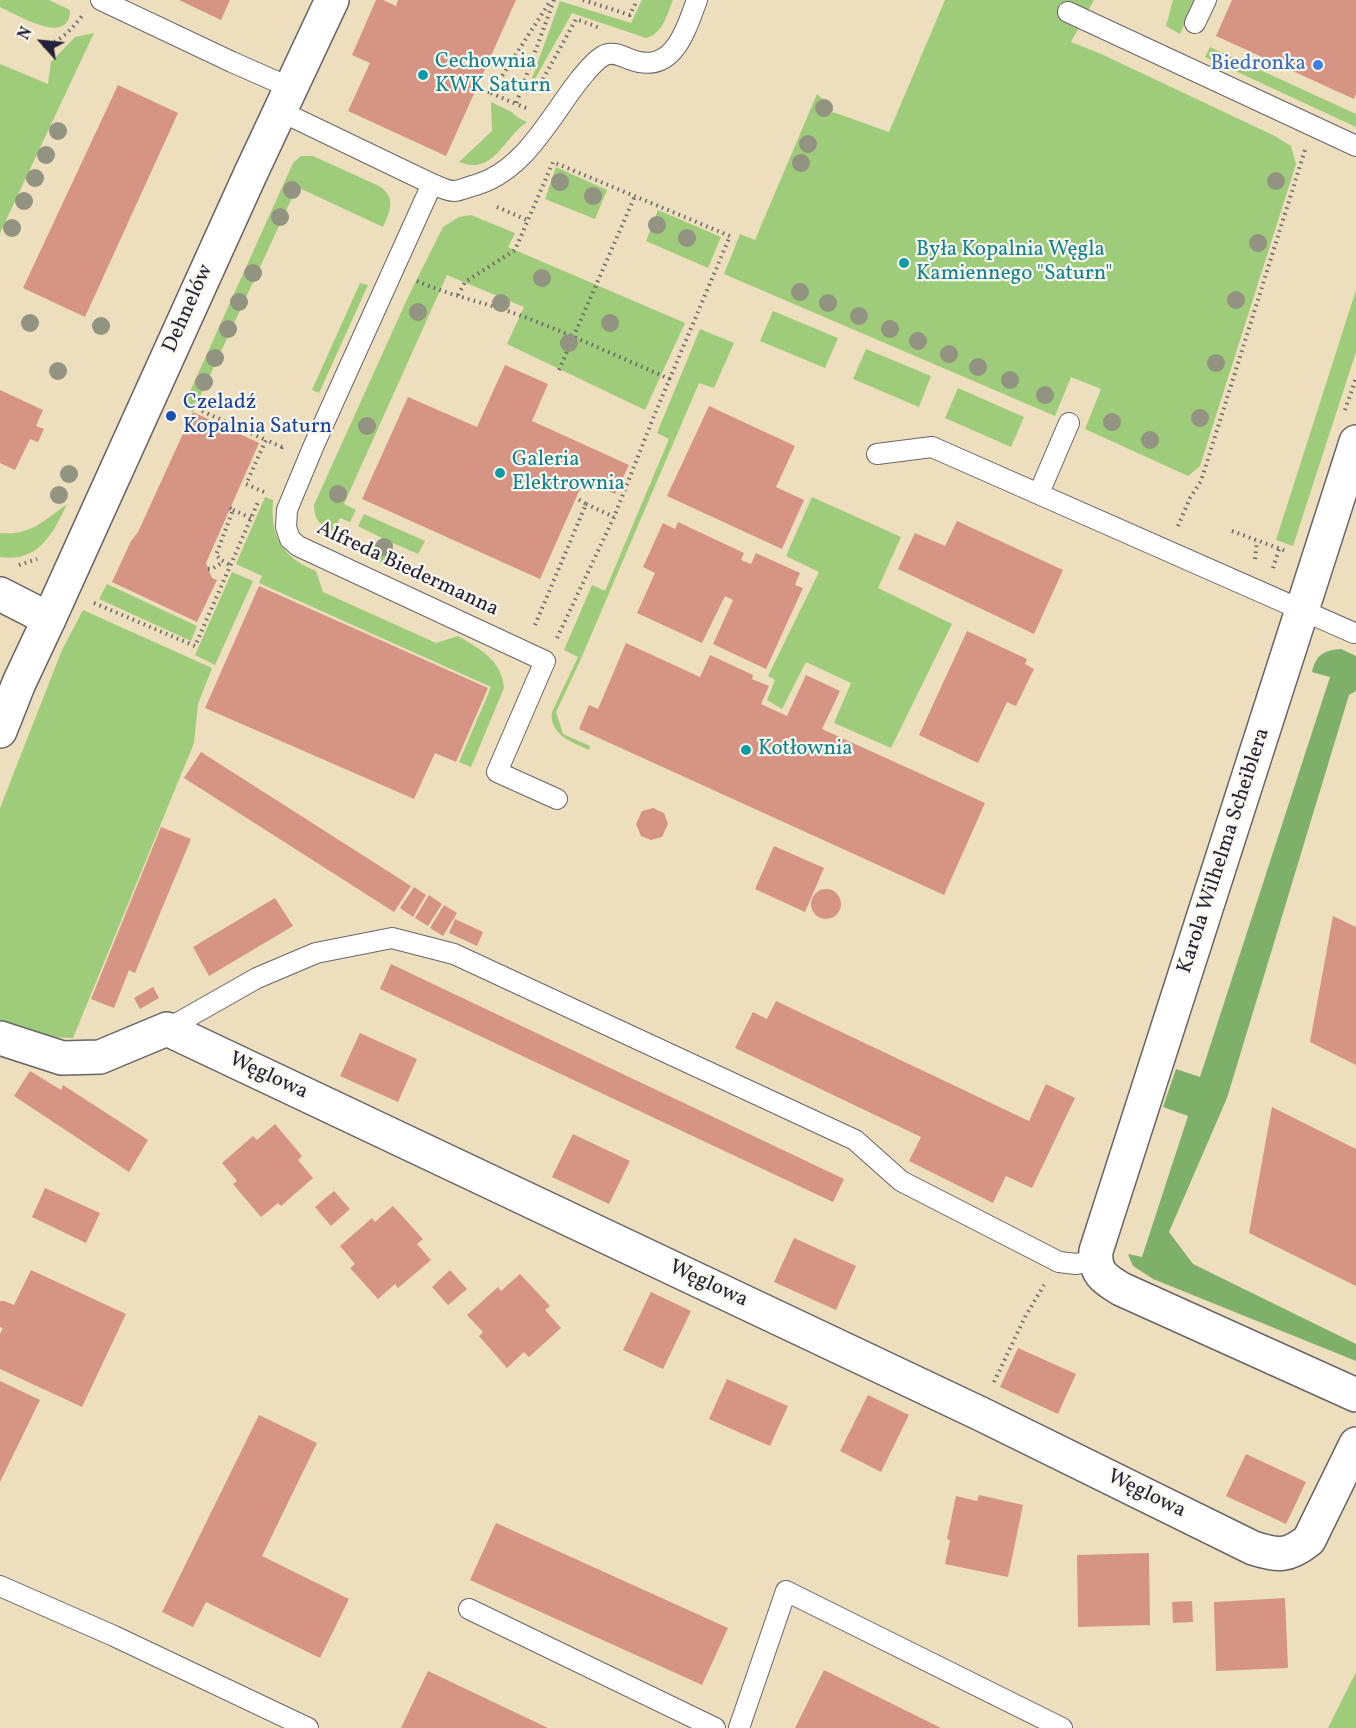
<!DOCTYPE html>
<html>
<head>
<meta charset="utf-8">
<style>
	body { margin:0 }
	#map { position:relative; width:1356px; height:1728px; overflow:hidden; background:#eddfbd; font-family:Vollkorn,serif }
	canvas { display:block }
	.north { position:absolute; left:12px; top:12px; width:60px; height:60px; -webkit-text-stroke:4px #fbf7ec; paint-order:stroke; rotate:297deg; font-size:16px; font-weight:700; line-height:24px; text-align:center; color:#22223b }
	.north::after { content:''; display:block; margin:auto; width:21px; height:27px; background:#22223b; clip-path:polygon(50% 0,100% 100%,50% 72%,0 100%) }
</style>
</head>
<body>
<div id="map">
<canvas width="1356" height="1728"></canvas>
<div class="north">N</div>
</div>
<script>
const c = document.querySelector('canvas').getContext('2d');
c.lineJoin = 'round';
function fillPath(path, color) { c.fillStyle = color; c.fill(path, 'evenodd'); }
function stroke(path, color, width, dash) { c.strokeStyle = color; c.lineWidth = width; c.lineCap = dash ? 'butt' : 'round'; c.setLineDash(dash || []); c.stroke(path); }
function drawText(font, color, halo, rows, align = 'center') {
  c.font = font + ' Vollkorn,serif'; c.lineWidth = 4.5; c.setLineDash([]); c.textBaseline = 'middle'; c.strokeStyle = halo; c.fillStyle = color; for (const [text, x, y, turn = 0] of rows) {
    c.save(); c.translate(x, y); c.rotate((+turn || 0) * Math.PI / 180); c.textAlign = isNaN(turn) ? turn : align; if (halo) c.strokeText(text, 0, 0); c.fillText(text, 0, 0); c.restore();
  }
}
fillPath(new Path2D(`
	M0,0H49L70,10C70,48 16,14 0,7Z
	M642,0H673C667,14 663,34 646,38L572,13L526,95L560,1L631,23Z
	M945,0H1094L1071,42L1099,53L1275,136L1291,146L1296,164L1200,466L1188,476L1085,429L1101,389L1071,377L1055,416L724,274L740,234L755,240L817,94L833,109L830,116L833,112L889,132Z
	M1173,0H1196L1180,34L1166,26Z
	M94,33L0,233V64L48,84L51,62L75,37Z
	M1210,47L1356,114V127L1205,57Z
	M491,102L512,112L517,117L527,122C503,138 494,176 459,162L492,131Z
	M301,156H313L379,186C397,198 390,211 383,227L297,187L193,412L183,407L293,163Z
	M556,167L607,190L595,219L545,199Z
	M658,210L721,237L708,268L646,241Z
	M471,215L515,233L508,247L685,323L645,410L507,344L524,307L447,275L344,504L356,510L350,522L340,518L334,531C319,524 315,522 314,505L409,295L443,227L459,217Z
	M360,283L368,285L319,393L312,390Z
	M1356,290V352L1293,546L1276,540Z
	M773,311L838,338L825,368L760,341Z
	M700,329L734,343L714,388L699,383L580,661L556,712L563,734L590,746L589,750C572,742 549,735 552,712L578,657L564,650L592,585L605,591L669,439L657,433Z
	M866,349L931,376L919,407L853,379Z
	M958,388L1024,417L1011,447L945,418Z
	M265,497L273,500C270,537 282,557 316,571L323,592L436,643L458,636C480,649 502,660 504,688L471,767L459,762L491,687L259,583L262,576L236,564Z
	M812,497L901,537L878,588L952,624L891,748L834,723L851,683L806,662L782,709L767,700L775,680L768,676L819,572L786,556Z
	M67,504C53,533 39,563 0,557V533C30,536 45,520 67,504Z
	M364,514L425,541L418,554L393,543L383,564L372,558L382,538L358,526Z
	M232,572L253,581L215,665L195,655Z
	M107,584L197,626L191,641L99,599Z
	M83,610L212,668L198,704L194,743L73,1038L45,1037L0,1020V808L62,650Z
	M1356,1672V1728H1328Z`), '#9ecc7a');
fillPath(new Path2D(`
	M1341,649L1356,656V691L1349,695L1227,1098L1169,1232L1193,1264L1356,1344V1361L1153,1279L1133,1266L1128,1254L1142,1257L1188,1116L1163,1107L1176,1069L1200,1077L1330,677L1312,672C1316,654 1325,650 1341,649Z`), '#7eb06a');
fillPath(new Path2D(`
	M179,0H230L221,20Z
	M376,0H383L396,6L398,0H516L446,156L348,111L370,63L352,55Z
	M1232,0H1356V94L1354,99L1216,36Z
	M118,85L178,113L85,317L23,288Z
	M505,365L548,384L532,421L629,465L615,494L584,480L540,579L362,499L408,397L477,427Z
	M0,390L43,410L36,426L44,429L38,442L30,439L15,470L0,463Z
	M709,406L795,446L776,487L804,500L782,549L667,496Z
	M193,412L259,443L206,563L212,578L217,580L197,622L112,582L131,541L138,532Z
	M957,521L1063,570L1034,634L898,569L915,533L945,546Z
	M678,522L744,553L741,560L751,564L756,553L800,573L795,585L803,588L766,669L713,644L733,600L725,596L702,643L637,613L655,573L643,567L663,523L675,529Z
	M259,586L488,688L456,762L435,753L414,799L205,708Z
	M967,631L1027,659L1025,664L1034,669L1016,706L1007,702L978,763L919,735Z
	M626,643L700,677L710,655L753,675L752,679L769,686L761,704L787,716L806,675L840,691L822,729L985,803L944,895L579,729L589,705L598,709Z
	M201,752L411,886L394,912L184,778Z
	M653,808L664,813L668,824L662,837L651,840L641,836L636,824L642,811Z
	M161,827L191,839L135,973L129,970L114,1008L91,999Z
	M774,846L824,868L805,912L755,889Z
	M414,887L426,895L413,917L400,908Z
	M811 904a15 15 0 1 1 30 0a15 15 0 1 1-30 0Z
	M429,895L442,904L428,926L415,918Z
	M275,898L293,926L209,976L193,947Z
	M444,905L457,913L443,936L430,928Z
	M1333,916L1356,927V1065L1310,1042Z
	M455,919L483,932L477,946L449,933Z
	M391,964L844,1179L833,1202L380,989Z
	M153,987L159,998L140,1009L134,998Z
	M776,1001L1029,1121L1046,1084L1075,1098L1032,1188L1006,1176L993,1203L909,1161L921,1137L735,1048L753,1012L767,1019Z
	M360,1033L417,1059L398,1102L340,1076Z
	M30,1071L61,1090L63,1085L148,1140L129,1172L14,1096Z
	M1272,1107L1356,1149V1286L1249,1233Z
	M275,1124L302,1156L298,1160L313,1178L281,1206L278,1203L261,1217L233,1184L237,1181L222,1163L253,1136L257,1140Z
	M573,1134L630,1161L609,1204L552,1177Z
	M45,1188L100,1213L86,1243L32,1217Z
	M334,1191L350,1209L331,1226L315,1207Z
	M393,1206L423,1239L417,1244L431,1260L398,1288L395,1284L378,1299L350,1268L355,1264L340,1246L372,1218L375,1222Z
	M794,1238L856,1266L836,1310L774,1282Z
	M31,1270L126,1314L82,1407L0,1369V1334L3,1328L0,1327V1301H4L14,1305Z
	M450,1270L467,1289L448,1305L432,1287Z
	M520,1274L550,1306L545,1310L561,1328L529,1357L524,1352L507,1368L479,1336L483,1332L467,1315L498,1287L501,1291Z
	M651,1292L691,1311L663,1369L623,1350Z
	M1018,1348L1076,1374L1058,1414L1000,1387Z
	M727,1379L788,1406L770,1446L709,1419Z
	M0,1381L40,1400L0,1482Z
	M868,1395L909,1415L881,1472L840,1451Z
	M259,1415L317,1443L262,1556L349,1599L320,1658L206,1602L193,1627L162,1612Z
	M1246,1454L1306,1482L1286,1524L1226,1496Z
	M979,1495L1023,1505L1008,1577L945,1564L950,1540L947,1539L956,1496L977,1501Z
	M496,1523L728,1628L702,1685L470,1580Z
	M1149,1553L1150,1625L1078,1627L1077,1555Z
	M1285,1598L1288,1668L1216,1671L1214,1602Z
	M1192,1601L1193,1622L1173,1623L1172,1602Z
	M824,1670L941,1728H795Z
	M428,1671L548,1728H401Z`), '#d69484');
const service = new Path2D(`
	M101,0L232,62L291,88
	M1068,12L1356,146
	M1195,23L1206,0
	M280,111L432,184L314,445L294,493L287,510L286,527L290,539L298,546L545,661L497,772L557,799
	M432,184C438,186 447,191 454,191C459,191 466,188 472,186C524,173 549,118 580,79C587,71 593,62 603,56C611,51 620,55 629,59C673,76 685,32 697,0
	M877,454L932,447L1354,633
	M1039,493L1069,423
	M167,1029L257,978L316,953L392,938L454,954L855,1140L901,1181L1059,1262L1076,1264L1095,1260
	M0,1586L114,1636L308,1728
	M469,1609L715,1728
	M739,1728L786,1591L1062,1728`);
const minor = new Path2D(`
	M1356,442L1096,1251C1094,1272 1104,1279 1121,1289L1356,1395
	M0,731L19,683L49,619
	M0,1038L62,1058L100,1057L167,1029L981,1414L1253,1548C1278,1556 1288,1557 1309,1540L1356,1444`);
const tertiary = new Path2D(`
	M0,594L49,619L250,175L332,0`);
stroke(service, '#696468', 22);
stroke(minor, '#696468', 36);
stroke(tertiary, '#696468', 36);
stroke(new Path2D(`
	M583,0L630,15L637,0
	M43,46C60,42 71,30 82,16
	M543,79L576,19L600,28
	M477,87L491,93L551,0
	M491,93L516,104
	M526,108L516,104L554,0
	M497,207L527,220
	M417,281C451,296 487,303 522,316C572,335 621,358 670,379
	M458,295L465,282L515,250L553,162L730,236L654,416L614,517L557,638
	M559,370L635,196
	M1345,410L1356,378
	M202,411L266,440
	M264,492L246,484L266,440L282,447L283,445
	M586,504L614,517
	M230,508L233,510L216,555L221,560L230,565
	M233,510L251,518
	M1178,526L1190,498L1201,481L1305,150
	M1232,531L1286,551
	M1255,559L1257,541
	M19,565L37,559
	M1273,568L1279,549
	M208,569H212L223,562
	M94,603L195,646L259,500
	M535,625L586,504L576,498
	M994,1382L1025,1317L1044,1285`), '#696468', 4, [1.5, 4.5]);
stroke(service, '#fff', 20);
stroke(minor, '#fff', 33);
stroke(tertiary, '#fff', 33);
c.fillStyle = '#929380';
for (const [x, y] of [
	[824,108],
	[58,131],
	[808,144],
	[46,155],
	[801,163],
	[35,178],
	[1276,181],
	[560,182],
	[292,190],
	[593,196],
	[24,201],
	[280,217],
	[657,225],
	[12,228],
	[687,238],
	[1258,243],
	[253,273],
	[542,278],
	[800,292],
	[1236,300],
	[239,302],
	[501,303],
	[828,303],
	[418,312],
	[859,316],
	[30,323],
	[610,323],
	[101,326],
	[228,329],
	[890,329],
	[918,341],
	[569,343],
	[949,354],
	[215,358],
	[1216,363],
	[978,367],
	[58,371],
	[1010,380],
	[204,382],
	[1045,395],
	[1200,418],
	[1112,422],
	[367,426],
	[1150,440],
	[69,474],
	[338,494],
	[59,495],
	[384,547]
]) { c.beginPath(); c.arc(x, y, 9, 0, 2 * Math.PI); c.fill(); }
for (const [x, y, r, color] of [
	[1318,65,6,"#3f7fe0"],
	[423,75,6,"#0f9aa8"],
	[904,263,6,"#0f9aa8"],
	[171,416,6,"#1a4fb4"],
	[500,473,6,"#0f9aa8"],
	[746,750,6,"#0f9aa8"]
]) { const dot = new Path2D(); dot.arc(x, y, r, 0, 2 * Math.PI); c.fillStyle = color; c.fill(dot); stroke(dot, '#fbf7ec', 2); }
drawText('21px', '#0d838f', '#fbf7ec', [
	["Cechownia",435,63],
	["KWK Saturn",435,87],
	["Była Kopalnia Węgla",916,251],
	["Kamiennego \"Saturn\"",916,275],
	["Galeria",512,461],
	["Elektrownia",512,485],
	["Kotłownia",758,750]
], 'left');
drawText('21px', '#366cbe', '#fbf7ec', [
	["Biedronka",1306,65]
], 'right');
drawText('21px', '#22223b', '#fbf7ec', [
	["Dehnelów",189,309,-66],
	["Alfreda Biedermanna",407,570,25],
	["Karola Wilhelma Scheiblera",1225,851,-72],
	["Węglowa",268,1077,25],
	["Węglowa",708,1285,25],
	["Węglowa",1146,1495,26]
]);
drawText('21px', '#164399', '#fbf7ec', [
	["Czeladź",183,404],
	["Kopalnia Saturn",183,428]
], 'left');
</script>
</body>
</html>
